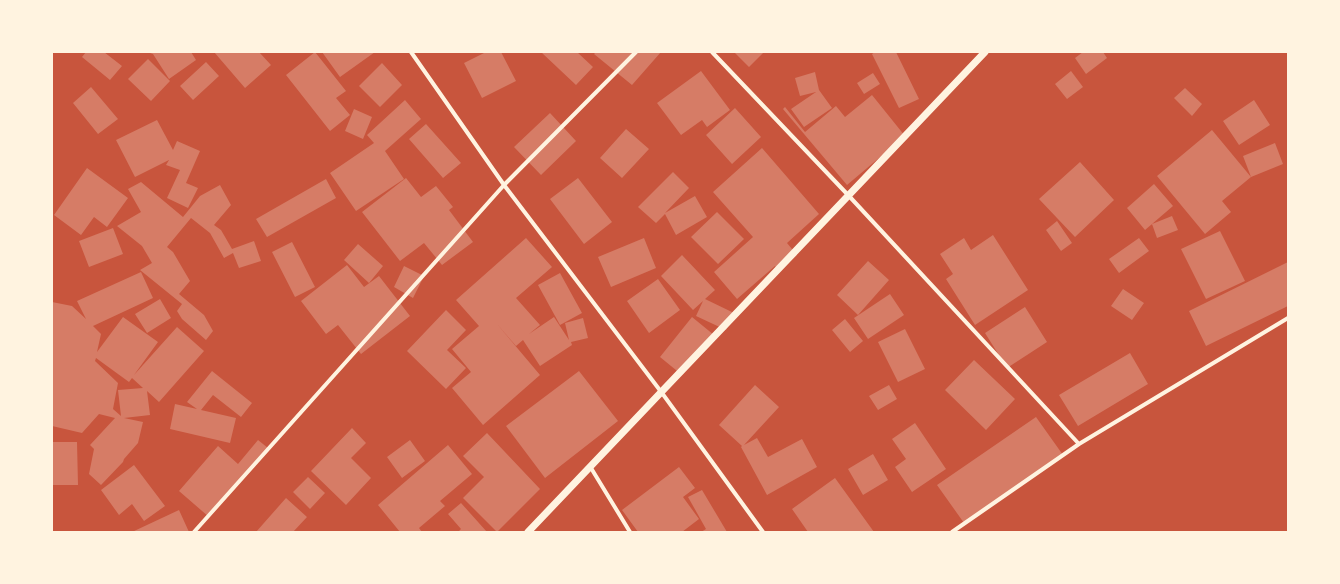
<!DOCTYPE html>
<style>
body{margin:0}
#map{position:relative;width:1340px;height:584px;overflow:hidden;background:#c8553d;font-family:"Exo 2",sans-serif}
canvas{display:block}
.frame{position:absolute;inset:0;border:53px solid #fff3e0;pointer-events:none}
</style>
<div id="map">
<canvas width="1340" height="584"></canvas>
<div class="frame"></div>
</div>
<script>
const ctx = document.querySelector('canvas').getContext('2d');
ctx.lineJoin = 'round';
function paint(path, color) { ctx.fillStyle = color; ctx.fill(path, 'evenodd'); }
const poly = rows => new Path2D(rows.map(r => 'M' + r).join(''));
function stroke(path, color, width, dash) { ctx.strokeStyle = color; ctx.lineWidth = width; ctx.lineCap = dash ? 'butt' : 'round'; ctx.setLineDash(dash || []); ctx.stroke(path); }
paint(poly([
 [86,52,104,52,122,66,110,80,82,57],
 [147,52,191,52,196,60,169,79,153,54],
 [214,52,259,52,271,65,245,88],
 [315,52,346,91,336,98,350,115,330,131,286,75],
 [322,52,375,52,340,77],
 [486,52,501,52,516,81,482,98,464,63],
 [541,52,577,52,593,67,576,85],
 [596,52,661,52,632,85,594,54],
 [734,52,764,52,749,67],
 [875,52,896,52,919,99,899,108,872,54],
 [1083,52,1103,52,1107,58,1086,74,1075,58],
 [148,59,170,81,151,101,128,79],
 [206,62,219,76,193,100,180,86],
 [382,63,402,85,380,107,359,86],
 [701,71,730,110,707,127,702,120,681,135,657,103],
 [1071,71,1083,87,1067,99,1055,84],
 [815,72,819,90,832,108,804,127,791,109,816,92,800,96,795,78],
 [873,73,880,84,864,94,857,83],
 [91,87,118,119,98,134,73,103],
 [1185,88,1202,104,1192,116,1174,98],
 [872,95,905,136,847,185,783,109,785,107,805,132,836,106,845,117],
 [405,100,421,119,385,151,404,179,356,211,330,173,374,143,367,135],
 [1254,100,1270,125,1239,145,1223,121],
 [735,108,761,137,732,164,706,135],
 [354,109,372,117,363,139,345,131],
 [550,113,576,141,541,175,514,147],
 [157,120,173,150,177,141,200,151,186,183,198,188,188,208,167,198,180,170,166,165,169,160,135,177,116,140],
 [426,124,461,163,443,178,409,139],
 [626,129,649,149,622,178,600,158],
 [1212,130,1251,177,1222,201,1231,212,1205,234,1157,176],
 [1275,143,1283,164,1251,177,1243,156],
 [762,148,819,214,787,243,797,255,779,271,775,266,737,299,714,272,753,237,713,192],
 [1080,162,1114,200,1075,237,1039,199],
 [87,168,128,198,107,227,94,217,81,235,54,215],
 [673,172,689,188,665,213,695,196,707,217,676,235,665,214,656,223,638,207],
 [406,178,421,197,436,186,453,207,449,210,473,242,442,265,424,243,400,261,362,212],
 [578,178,612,222,584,244,550,199],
 [326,179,336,198,267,237,256,219],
 [141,182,183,217,200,196,220,185,231,205,214,225,221,230,232,249,254,241,261,261,239,268,233,253,224,258,210,233,191,218,167,247,173,252,190,281,179,294,204,315,213,331,206,340,182,319,177,311,182,304,140,270,152,263,142,246,117,226,141,212,128,189],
 [1154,184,1173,206,1145,230,1127,208],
 [717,212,744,239,718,264,691,237],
 [1172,216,1178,230,1157,238,1152,224],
 [1057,221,1072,243,1061,251,1046,230],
 [113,228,123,254,89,267,79,241],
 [1220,231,1245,281,1206,299,1181,249],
 [993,235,1028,290,975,325,946,279,953,274,940,254,964,238,971,250],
 [526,238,552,267,516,298,540,325,529,334,554,317,569,340,565,323,583,318,588,338,571,342,572,345,540,366,523,340,516,346,497,324,540,375,483,425,452,388,471,372,452,349,479,326,456,300],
 [644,238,656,268,611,287,598,257],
 [1139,238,1149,251,1119,273,1109,259],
 [292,242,315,287,295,297,272,252],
 [358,244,383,266,369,283,344,260],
 [682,255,715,290,705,299,734,313,726,330,696,316,703,301,693,310,661,276],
 [868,261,889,280,858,315,837,295],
 [1288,262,1288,306,1206,346,1189,311],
 [347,265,364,287,379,276,410,316,361,354,338,325,326,334,301,301],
 [404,266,424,276,413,298,394,287],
 [141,272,153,298,93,326,101,334,97,352,123,317,158,342,134,375,177,327,204,351,159,402,147,391,150,415,124,418,143,422,138,443,124,459,123,462,101,485,89,474,94,449,90,445,115,418,99,414,82,433,52,426,52,302,72,306,86,319,77,301],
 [96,358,129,382,132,378,143,388,118,390,121,416,113,409,118,383,95,361],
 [560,273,582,313,560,325,538,285],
 [658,279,680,310,649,333,627,301],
 [1123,289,1144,303,1132,320,1111,306],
 [890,294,904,315,868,339,854,318],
 [160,299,171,318,147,333,135,314],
 [1025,307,1047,342,1007,368,985,333],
 [446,310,466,330,447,350,466,368,446,389,407,351],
 [692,317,714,335,682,375,660,357],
 [845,319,863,341,850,352,832,330],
 [905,329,925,369,898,382,878,342],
 [1130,353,1148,384,1078,426,1059,395],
 [974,360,1015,399,986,430,945,390],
 [212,371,252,403,241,417,213,395,201,410,236,418,230,443,170,429,175,404,197,409,187,402],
 [579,371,618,421,545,478,506,426],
 [755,385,779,407,744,445,757,438,768,457,802,439,817,467,767,495,741,447,742,446,719,425],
 [889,385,897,399,878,410,869,396],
 [1036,417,1063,455,964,523,937,485],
 [915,423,946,469,912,492,895,467,906,459,892,439],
 [352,428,366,443,351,458,371,478,346,505,311,471],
 [487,433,540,489,497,532,463,498,484,477,463,456],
 [258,440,268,448,209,517,179,491,218,446,238,464],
 [410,440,425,461,402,478,387,457],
 [52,442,77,442,78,485,52,485],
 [448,445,472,474,440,501,445,506,419,528,422,532,400,532,378,505],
 [873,454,888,480,863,495,848,469],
 [134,465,165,506,144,521,132,504,119,515,101,490],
 [679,467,695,488,683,497,699,519,682,532,638,532,622,510],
 [308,477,325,493,310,509,293,492],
 [835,478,874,532,808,532,792,509],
 [702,490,727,532,701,532,706,529,688,497],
 [286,498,307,517,293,532,256,532],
 [461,503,487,532,458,532,461,529,448,514],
 [179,510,189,532,132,532]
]), '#d67c66');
stroke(poly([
 [411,52,504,185,662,393,763,532],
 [712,52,849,196,1079,444],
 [591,468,630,532],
 [194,532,504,185,636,52],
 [952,532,1079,444,1288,318]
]), '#fff3e0', 4);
stroke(poly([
 [528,532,985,52]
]), '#fff3e0', 7);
</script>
